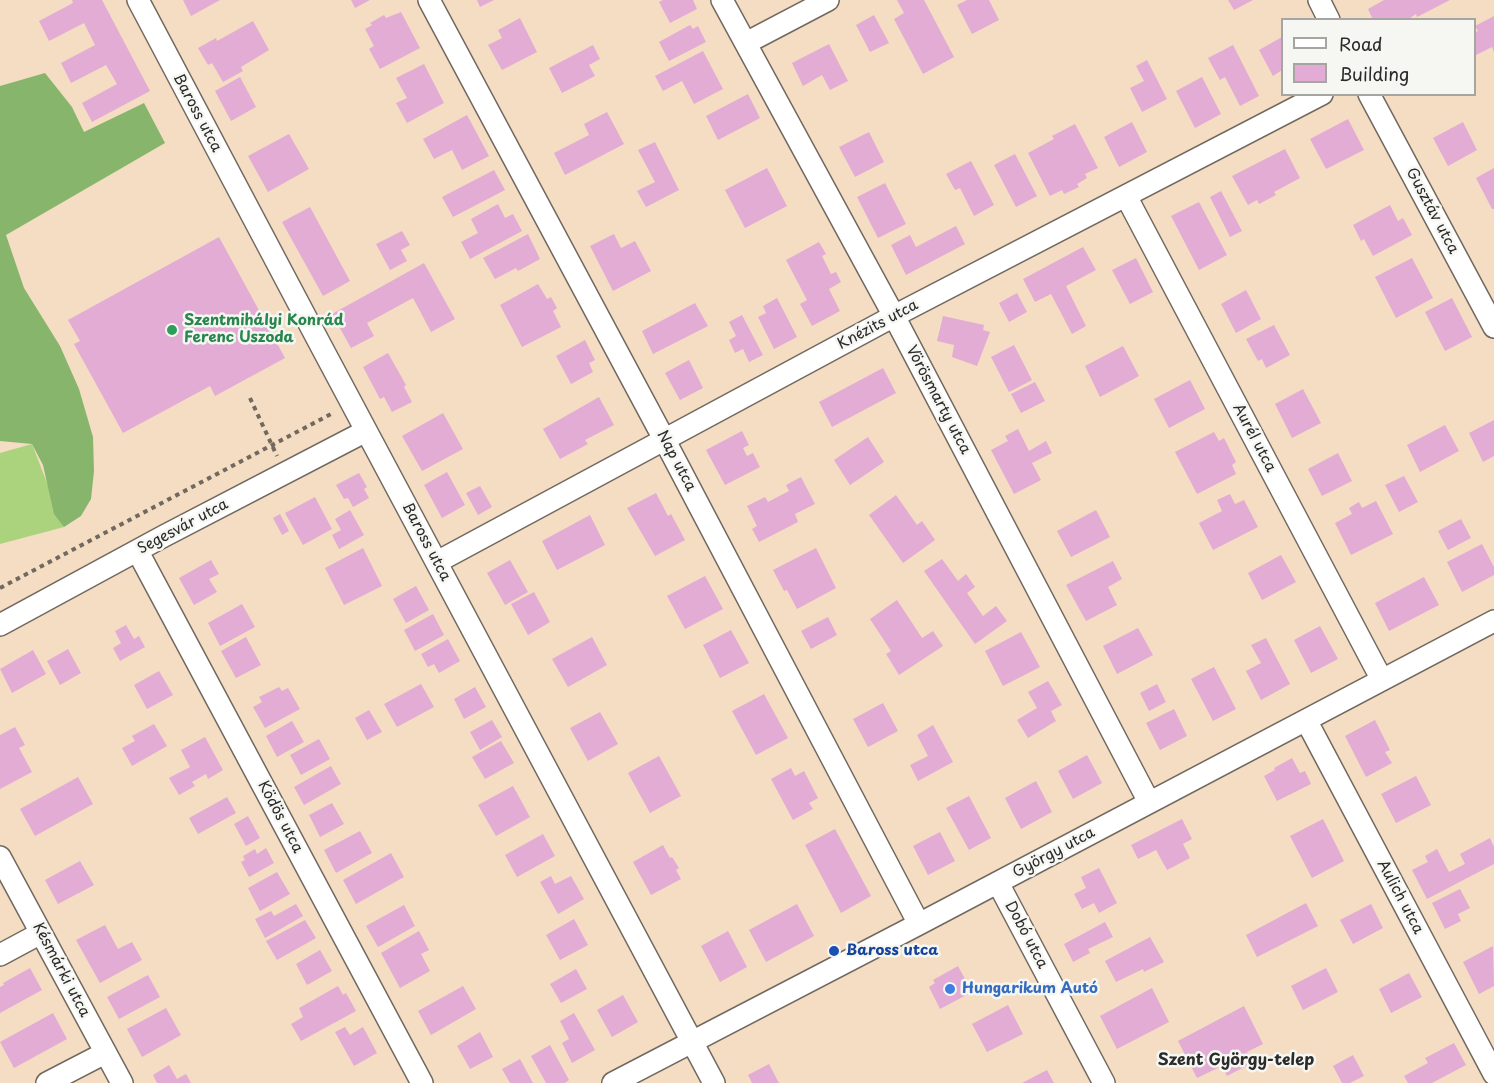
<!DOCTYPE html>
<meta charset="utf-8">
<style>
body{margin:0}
#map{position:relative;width:1494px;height:1083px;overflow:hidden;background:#f4ddc2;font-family:"Playpen Sans",sans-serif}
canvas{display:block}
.legend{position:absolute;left:1281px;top:18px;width:195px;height:78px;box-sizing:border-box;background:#f6f6f2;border:2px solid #a5a5a2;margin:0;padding:8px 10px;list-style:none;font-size:18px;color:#2b2b2b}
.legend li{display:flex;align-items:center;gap:12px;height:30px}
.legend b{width:30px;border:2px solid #a5a5a2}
</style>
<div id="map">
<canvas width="1494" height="1083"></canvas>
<ul class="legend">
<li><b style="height:8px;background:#fff"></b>Road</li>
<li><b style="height:16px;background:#e2acd5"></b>Building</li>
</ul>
</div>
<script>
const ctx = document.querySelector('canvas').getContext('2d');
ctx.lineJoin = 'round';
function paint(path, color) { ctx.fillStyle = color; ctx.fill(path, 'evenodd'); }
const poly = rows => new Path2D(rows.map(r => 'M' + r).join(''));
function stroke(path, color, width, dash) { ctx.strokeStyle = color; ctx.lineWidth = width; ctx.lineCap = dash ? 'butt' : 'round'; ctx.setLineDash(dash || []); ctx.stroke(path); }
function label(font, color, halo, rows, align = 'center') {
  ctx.font = font + ' "Playpen Sans",sans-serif'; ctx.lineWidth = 5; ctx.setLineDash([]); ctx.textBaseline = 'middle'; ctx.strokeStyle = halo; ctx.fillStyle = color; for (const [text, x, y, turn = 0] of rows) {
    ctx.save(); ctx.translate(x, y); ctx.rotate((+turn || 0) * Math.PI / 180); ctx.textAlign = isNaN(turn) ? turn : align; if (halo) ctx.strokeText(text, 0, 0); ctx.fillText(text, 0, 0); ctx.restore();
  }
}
paint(poly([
 [32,444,64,527,0,544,0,453]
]), '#abd37d');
paint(poly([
 [45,73,72,107,84,132,144,103,165,143,6,235,24,288,60,346,79,389,93,437,94,471,91,499,81,516,64,527,54,514,43,465,32,444,0,441,0,86]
]), '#88b56c');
paint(poly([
 [72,0,102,0,150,91,92,122,82,103,117,84,106,65,71,83,61,63,95,45,84,23,49,41,39,21,73,3],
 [183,0,220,0,191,16],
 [351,0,370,0,355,8],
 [477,0,494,0,480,7],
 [663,0,693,0,697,9,670,23,659,2],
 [897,0,924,0,954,57,923,74,894,19,904,13],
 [967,0,989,0,999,20,972,34,957,5],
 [1228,0,1253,0,1234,10],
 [1384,0,1450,0,1417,17,1416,14,1407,20,1373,20,1368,9],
 [401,12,420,48,380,69,369,49,374,46,365,29,372,25,370,23,384,15,386,18],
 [874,15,889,43,870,52,856,25],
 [1494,16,1494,52,1492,47,1474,56,1474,33,1478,31,1475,26],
 [520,18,537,52,502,70,488,45,502,38,498,30],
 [253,21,269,50,241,67,243,71,223,82,212,63,208,65,198,48,216,38,217,41],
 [690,25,693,29,698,26,706,42,669,61,659,42],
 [1282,37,1282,70,1273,76,1259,50],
 [829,44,848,81,830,90,822,75,803,86,792,63],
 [593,45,600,59,589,65,595,76,562,93,549,68],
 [1233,45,1259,96,1240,106,1225,77,1220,80,1208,58],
 [703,51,723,89,694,104,682,81,663,91,655,76],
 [1147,60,1167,99,1142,112,1130,88,1144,81,1136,66],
 [424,64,444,103,407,123,396,103,407,98,396,78],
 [240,77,256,107,231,121,215,91],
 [1202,77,1221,114,1195,128,1176,91],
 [748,94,760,118,718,140,706,116],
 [607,112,624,144,565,175,554,153,589,135,584,124],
 [467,115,489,156,462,170,452,150,434,159,423,139],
 [1348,119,1364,150,1326,169,1310,139],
 [1132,122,1147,152,1119,167,1104,137],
 [1463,122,1477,150,1448,166,1433,138],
 [1075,124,1098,168,1085,174,1087,178,1077,184,1079,187,1064,194,1062,190,1050,196,1028,153,1054,139,1052,136],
 [869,132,884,162,855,177,839,147],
 [289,134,309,169,268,192,248,156],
 [655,142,679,190,646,207,637,191,655,182,638,150],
 [1285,149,1300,178,1274,192,1276,195,1259,204,1257,200,1248,205,1232,176],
 [1015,154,1037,196,1016,207,994,165],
 [971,161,994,205,974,216,960,188,955,190,946,174],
 [767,168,787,206,745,228,725,190],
 [1494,168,1494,209,1492,209,1476,178],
 [494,170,505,190,453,217,442,197],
 [885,183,906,224,878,238,857,197],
 [1221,191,1242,231,1230,237,1210,197],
 [1199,202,1227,255,1199,270,1171,216],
 [498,204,505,218,513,214,522,231,470,259,461,242,478,233,471,219],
 [1390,205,1398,221,1403,218,1412,235,1373,256,1364,239,1361,241,1353,225],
 [310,207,350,281,323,296,282,222],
 [956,226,965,244,906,275,891,245,910,235,916,247],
 [402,231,410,245,401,250,407,261,390,270,376,244],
 [528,234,540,259,518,271,516,268,495,279,483,258],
 [614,234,621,248,635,241,651,271,613,291,590,246],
 [219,237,285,358,215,396,210,386,123,433,74,344,80,341,68,320],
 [819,242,826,254,822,256,831,274,836,272,841,282,829,289,840,311,812,326,800,304,807,300,786,260],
 [1083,247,1096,270,1066,286,1086,326,1072,334,1051,294,1035,302,1023,279],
 [1136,258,1153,292,1130,304,1112,270],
 [1412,258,1433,298,1396,318,1375,277],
 [424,263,455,319,431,332,413,298,367,323,374,336,351,348,332,314],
 [538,284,547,299,551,297,557,308,553,311,561,327,522,347,500,305],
 [1246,290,1261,319,1236,333,1221,304],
 [1017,293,1027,312,1009,322,999,303],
 [777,298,797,337,774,349,758,317,766,313,763,306],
 [1452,298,1472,337,1445,351,1425,312],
 [695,303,708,326,653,354,642,331],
 [742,315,763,355,749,362,743,349,735,353,729,340,736,336,729,322],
 [943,316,984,325,983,330,990,332,977,366,952,357,954,345,937,341],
 [1274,325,1290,355,1266,368,1262,359,1258,361,1246,339],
 [585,340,595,360,589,363,593,372,571,384,556,356],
 [1014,345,1032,380,1009,392,991,357],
 [1123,346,1139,376,1100,397,1085,366],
 [388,353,406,385,404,387,412,402,392,412,384,397,380,399,363,367],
 [689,360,703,388,680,400,665,373],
 [883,368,896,393,832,427,819,402],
 [1190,380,1205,409,1169,428,1154,399],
 [1035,382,1045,401,1021,413,1011,394],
 [1303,389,1321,423,1292,438,1275,404],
 [599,397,614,425,585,440,588,444,560,459,543,429],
 [443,413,463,449,422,471,402,436],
 [1494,420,1494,456,1483,462,1469,433],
 [1445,425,1459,451,1420,472,1407,445],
 [1018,429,1029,451,1046,441,1052,453,1032,463,1041,480,1014,494,991,450,1008,441,1005,436],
 [742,431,749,445,743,448,747,456,753,453,760,467,725,485,706,450],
 [1214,432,1219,441,1224,438,1236,462,1232,465,1236,474,1197,494,1175,452],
 [868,437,884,462,850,485,834,460],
 [1338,453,1352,481,1322,496,1308,469],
 [447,472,465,505,442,518,424,485],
 [359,473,367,487,364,489,369,498,353,507,348,498,344,499,336,485],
 [1404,476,1418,502,1399,512,1385,485],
 [801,477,815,504,795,514,798,522,759,542,752,529,757,526,747,506,765,497,768,502,789,491,786,485],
 [480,486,492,507,478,515,466,493],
 [656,493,668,516,671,514,685,540,655,556,627,508],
 [1230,494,1235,504,1244,500,1258,527,1213,550,1199,523,1222,511,1217,500],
 [896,495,917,525,922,521,935,540,903,563,869,515],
 [315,497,332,529,303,545,285,513],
 [1376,501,1393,534,1351,555,1335,523,1352,514,1349,508,1359,502,1362,508],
 [350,510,364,535,339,549,332,535,341,530,335,519],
 [1096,510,1110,537,1071,557,1057,531],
 [280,514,289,531,282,535,273,518],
 [590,515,605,545,557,570,542,541],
 [1461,519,1471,538,1448,550,1438,531],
 [1482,544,1494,567,1494,575,1462,592,1447,562],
 [363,548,382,586,344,605,325,568],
 [816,548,836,588,797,609,787,590,784,591,773,570],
 [1281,555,1296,582,1262,600,1248,573],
 [942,559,958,581,966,574,975,587,967,593,983,616,996,606,1007,621,975,644,924,571],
 [211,560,219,574,209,579,217,592,194,605,179,578],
 [510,560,528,592,505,605,487,573],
 [1113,561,1122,579,1108,587,1117,605,1086,621,1066,585],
 [705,576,723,609,685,629,667,596],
 [1424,577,1439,605,1389,631,1375,603],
 [416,586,429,610,406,623,393,599],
 [534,592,550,622,528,635,511,604],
 [897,600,922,638,933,631,943,646,899,675,886,654,891,651,870,619],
 [242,604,255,627,220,646,208,623],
 [433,614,444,635,415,651,404,630],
 [828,617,837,635,811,649,801,631],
 [126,625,134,639,139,636,145,647,120,661,113,648,121,643,115,631],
 [1320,626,1338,659,1311,673,1294,640],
 [1138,628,1153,655,1117,674,1103,646],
 [731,630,749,663,720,678,703,645],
 [1021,632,1040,667,1003,686,985,651],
 [246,637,261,665,236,678,221,651],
 [592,637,607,665,568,687,552,659],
 [1266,638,1290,684,1261,700,1246,671,1261,663,1251,645],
 [448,639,460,661,439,673,434,664,428,667,421,654],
 [68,649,81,673,60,685,47,661],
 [33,650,46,674,12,693,0,669],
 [1214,667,1236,709,1213,721,1191,679],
 [159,671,173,695,147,709,134,685],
 [1048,681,1062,705,1051,711,1056,721,1028,738,1017,720,1037,708,1028,692],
 [421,684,434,707,397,727,384,704],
 [1157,684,1166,702,1149,711,1140,693],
 [279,687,282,691,288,688,300,709,265,728,253,707,262,702,259,697],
 [475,687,486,707,464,719,454,699],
 [764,694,788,738,756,755,732,711],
 [883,703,898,731,868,747,853,719],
 [1174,709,1187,736,1160,750,1146,723],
 [369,710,382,732,367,740,355,718],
 [600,712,618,744,588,761,570,728],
 [492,720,502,737,480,750,470,732],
 [1375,720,1390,750,1385,752,1392,763,1366,777,1345,736],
 [292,721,304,742,277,757,266,736],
 [154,724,167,746,132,766,122,748,135,741,132,736],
 [933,725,953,762,918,781,910,765,928,756,917,735],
 [15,727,25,745,19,748,32,772,0,789,0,735],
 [205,737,223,770,208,779,206,774,192,782,195,786,179,795,169,778,190,767,181,750],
 [319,739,330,759,301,775,290,755],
 [501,741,514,763,485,779,472,757],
 [1087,755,1102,783,1073,799,1058,771],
 [659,756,681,796,650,813,628,773],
 [1292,758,1300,773,1305,771,1311,784,1277,801,1264,776,1275,770,1274,768],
 [331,766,341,784,304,805,294,787],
 [791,768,795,776,804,771,818,798,809,803,813,809,793,820,771,779],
 [1416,776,1431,805,1396,823,1381,794],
 [78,777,93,804,35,836,20,809],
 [1036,781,1052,812,1021,829,1005,798],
 [513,786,530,817,496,836,478,805],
 [969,796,991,838,969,850,946,808],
 [227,797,236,813,198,834,189,818],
 [332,803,344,824,320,837,309,815],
 [248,816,260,838,246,846,234,824],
 [1182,819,1192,839,1183,844,1190,858,1167,870,1156,850,1138,859,1131,845],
 [1323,819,1344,861,1312,878,1290,836],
 [835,829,871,896,841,913,805,845],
 [360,831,372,853,336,873,324,850],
 [940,832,955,861,928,875,913,846],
 [543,834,555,856,517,877,505,855],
 [1490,838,1494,847,1494,864,1427,899,1412,870,1428,862,1425,856,1437,849,1449,872,1465,864,1460,854],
 [663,845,670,858,672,857,679,868,676,870,681,879,651,895,633,862],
 [266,848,274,863,249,877,241,862,245,860,243,856,255,849,257,854],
 [391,853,404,877,356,904,343,880],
 [80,861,94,885,58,904,45,880],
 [1099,868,1117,903,1099,913,1094,903,1082,909,1074,894,1086,888,1081,877],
 [277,872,290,894,260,911,248,888],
 [551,876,555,884,571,876,584,899,558,914,540,882],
 [1460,889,1470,908,1458,914,1461,921,1445,929,1432,903],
 [1306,903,1318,926,1257,957,1246,935],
 [296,904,303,916,265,938,255,919,271,911,274,916],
 [797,904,814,936,766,962,749,930],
 [1371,904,1383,928,1353,944,1340,920],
 [404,905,415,926,378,947,366,926],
 [574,919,588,945,560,960,546,935],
 [305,920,316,938,277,960,266,941],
 [1105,922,1113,937,1088,949,1090,953,1073,962,1064,944],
 [105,925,118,949,132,942,142,960,100,983,76,940],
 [419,931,429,950,421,954,430,971,400,988,381,953],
 [728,931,747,967,720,982,701,946],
 [1150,937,1164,962,1144,972,1143,969,1116,982,1105,961],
 [1493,946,1494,986,1479,994,1463,962],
 [320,950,332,971,307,985,296,964],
 [958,966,972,992,940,1009,929,987,935,983,933,980],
 [30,968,42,990,0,1013,0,987,4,985,3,983],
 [1326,968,1338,992,1303,1010,1291,986],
 [576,969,587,989,561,1003,550,984],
 [1409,973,1422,997,1391,1013,1379,989],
 [148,975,160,997,119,1019,107,997],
 [338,986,343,995,346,993,356,1011,301,1041,291,1024,303,1017,299,1008],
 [463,986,476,1009,431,1035,418,1011],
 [1152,988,1169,1022,1117,1049,1100,1016],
 [623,995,638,1022,612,1037,597,1010],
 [1008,1005,1023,1034,987,1052,972,1024],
 [1244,1006,1263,1044,1247,1052,1252,1063,1227,1076,1222,1066,1197,1078,1178,1041],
 [166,1008,181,1035,142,1057,127,1029],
 [53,1013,67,1039,14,1068,0,1042],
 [574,1013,595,1050,572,1063,562,1043,569,1039,560,1021],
 [345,1027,350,1035,363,1027,377,1053,354,1066,335,1032],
 [480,1032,493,1057,470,1069,457,1046],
 [1454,1043,1466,1065,1432,1083,1408,1083,1404,1076,1428,1063,1425,1058],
 [550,1045,569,1080,565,1083,546,1083,531,1056],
 [1353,1055,1364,1076,1350,1083,1342,1083,1333,1066],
 [520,1059,533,1083,510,1083,502,1069],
 [769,1064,779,1083,752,1083,748,1075],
 [169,1065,177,1079,186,1074,191,1083,157,1083,153,1075],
 [1047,1070,1054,1083,1022,1083]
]), '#e2acd5');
const minor = poly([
 [138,0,320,344,714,1083],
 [429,0,664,439,919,924],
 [722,0,894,316,1149,802],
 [1319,0,1329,20],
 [746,43,828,0],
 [1369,94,1494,327],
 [1126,196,1382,680],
 [138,552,422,1083],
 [437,562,894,316,1322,94],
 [0,625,164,536,366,431],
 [1306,720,1494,1074],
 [0,857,122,1083],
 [998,883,1104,1083],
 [0,955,41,933],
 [47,1083,105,1053],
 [613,1083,919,924,1494,621]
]);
stroke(minor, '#716960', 24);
stroke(poly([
 [250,398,277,456],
 [0,588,333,413,332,412]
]), '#716960', 4, [4.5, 4.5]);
stroke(minor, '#fff', 21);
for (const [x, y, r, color] of [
 [172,330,6,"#2e9e5b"],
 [834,951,6,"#1a4fb4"],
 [950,989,6,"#3f7fe0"]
]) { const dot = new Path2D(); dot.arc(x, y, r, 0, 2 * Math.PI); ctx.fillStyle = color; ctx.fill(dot); stroke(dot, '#f6f6f2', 2); }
label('15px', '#2b2b2b', '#f6f6f2', [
 ["Baross utca",197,113,62],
 ["Gusztáv utca",1432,211,62],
 ["Knézits utca",878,325,-28],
 ["Vörösmarty utca",938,400,62],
 ["Aurél utca",1254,438,62],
 ["Nap utca",676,461,62],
 ["Segesvár utca",183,527,-28],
 ["Baross utca",426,542,62],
 ["Ködös utca",280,817,62],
 ["György utca",1054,853,-28],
 ["Aulich utca",1400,897,62],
 ["Dobó utca",1026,935,62],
 ["Késmárki utca",61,970,62]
]);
label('bold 15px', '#27864d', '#f6f6f2', [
 ["Szentmihályi Konrád",184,321],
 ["Ferenc Uszoda",184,338]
], 'left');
label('bold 15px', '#164399', '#f6f6f2', [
 ["Baross utca",846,951]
], 'left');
label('bold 15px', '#366cbe', '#f6f6f2', [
 ["Hungarikum Autó",962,989]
], 'left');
label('bold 16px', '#2b2b2b', '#f6f6f2', [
 ["Szent György-telep",1236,1061]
]);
</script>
